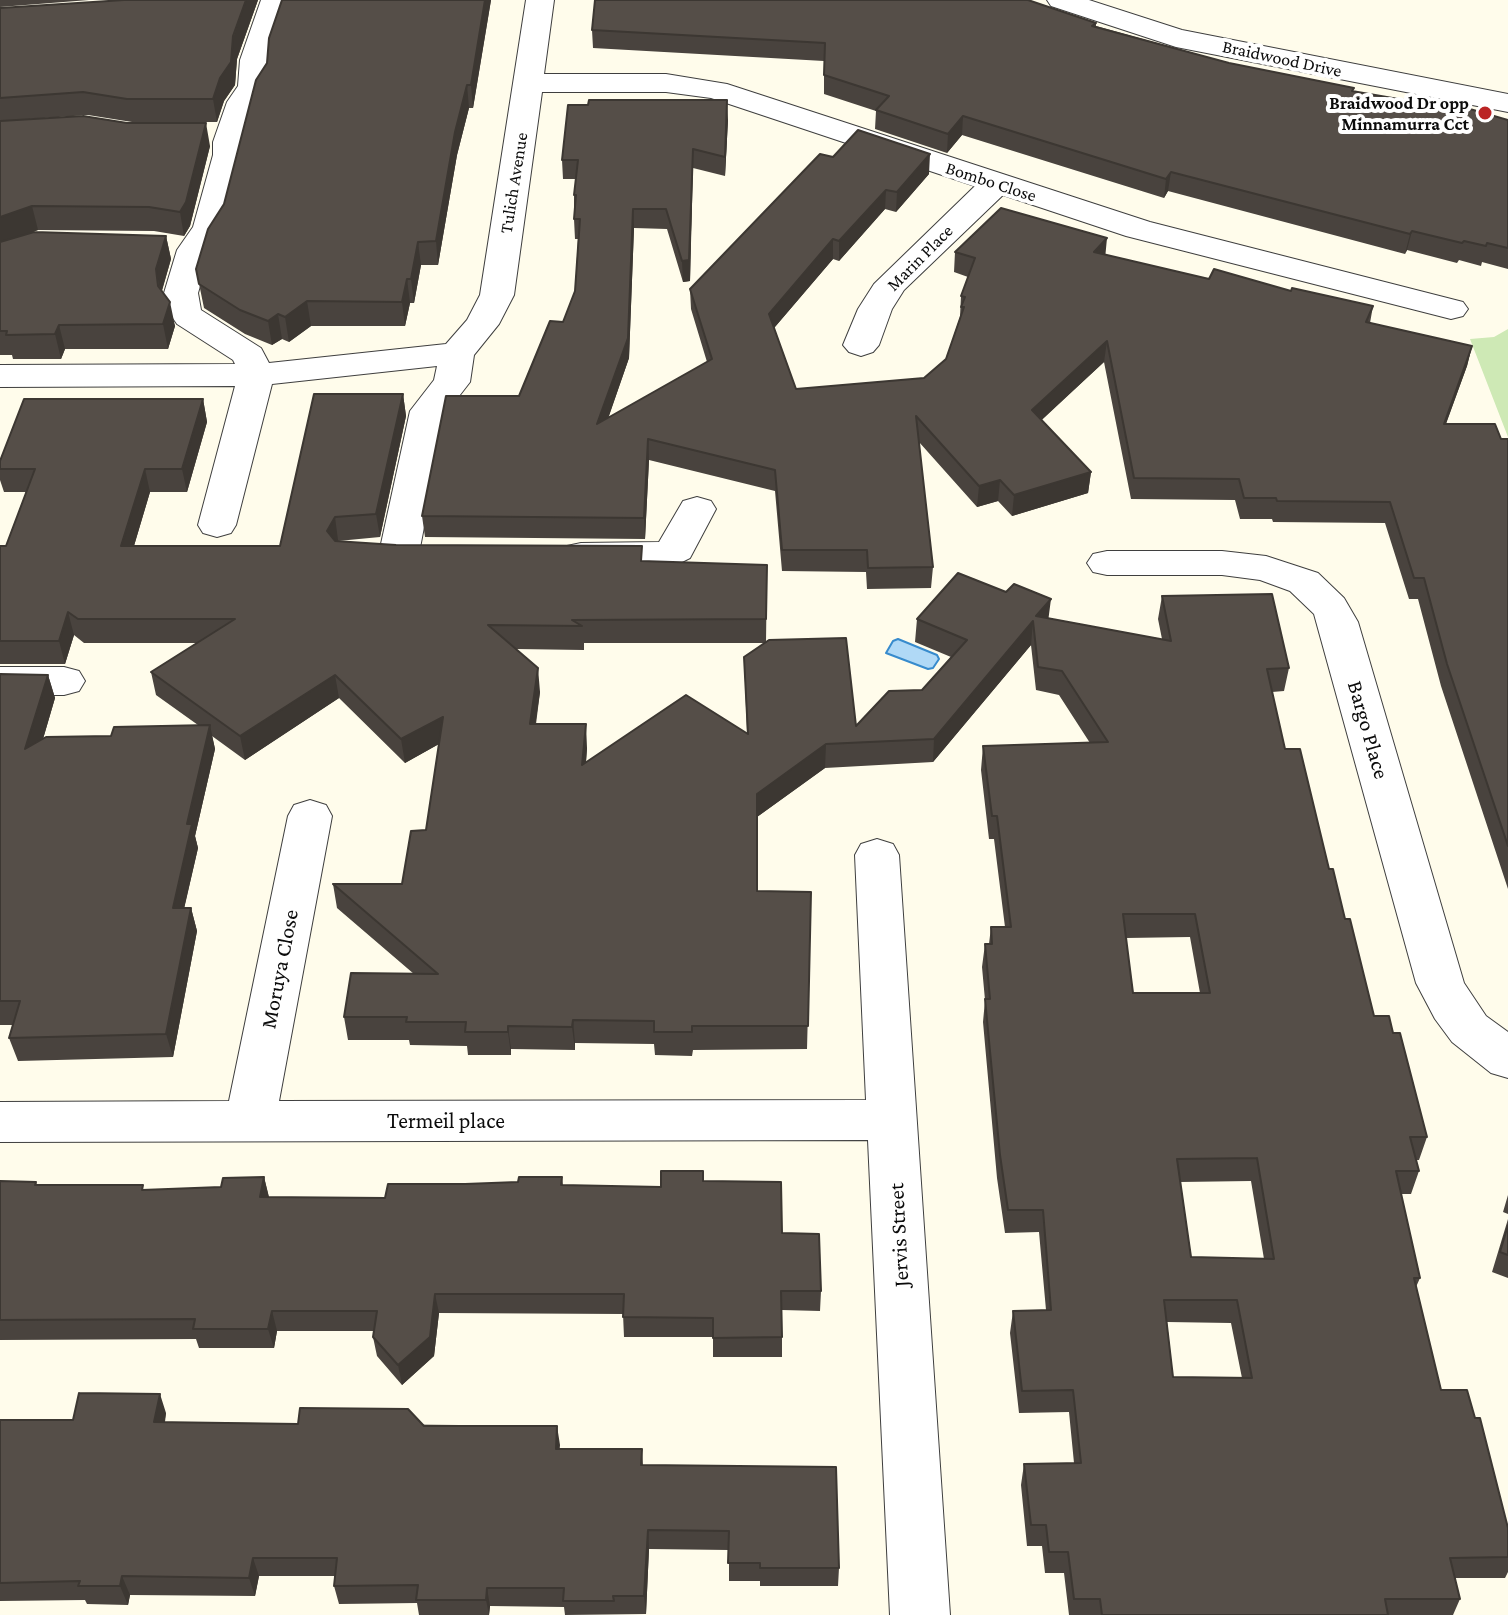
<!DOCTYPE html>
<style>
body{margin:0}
canvas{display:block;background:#fffceb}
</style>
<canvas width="1508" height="1615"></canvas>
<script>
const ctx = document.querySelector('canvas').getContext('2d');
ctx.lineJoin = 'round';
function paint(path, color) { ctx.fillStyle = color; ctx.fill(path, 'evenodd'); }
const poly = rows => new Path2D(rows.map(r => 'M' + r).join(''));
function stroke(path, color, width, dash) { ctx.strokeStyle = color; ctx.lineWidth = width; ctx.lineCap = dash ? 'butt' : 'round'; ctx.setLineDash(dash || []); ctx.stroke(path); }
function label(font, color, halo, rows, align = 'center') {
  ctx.font = font + ' "Crimson Pro",serif'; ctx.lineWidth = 8; ctx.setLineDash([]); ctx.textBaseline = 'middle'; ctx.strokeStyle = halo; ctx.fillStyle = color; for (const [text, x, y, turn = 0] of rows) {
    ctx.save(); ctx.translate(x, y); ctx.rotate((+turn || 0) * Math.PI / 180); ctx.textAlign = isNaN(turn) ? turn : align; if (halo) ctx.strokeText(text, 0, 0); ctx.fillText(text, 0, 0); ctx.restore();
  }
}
paint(poly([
 [1508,329,1508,437,1470,339,1494,337]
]), '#cee9b5');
const water = poly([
 [898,639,937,655,939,659,933,668,928,669,886,653,893,641,898,639]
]);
paint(water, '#b0d9f6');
stroke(water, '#378bcd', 2);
const minor = poly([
 [261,0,289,0,270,60,268,86,257,102,245,142,245,155,225,227,210,252,198,293,201,310,261,348,269,363,446,344,467,320,480,295,526,0,554,0,544,74,666,74,727,84,1150,222,1463,302,1468,309,1463,316,1451,319,1126,236,1003,195,904,290,892,309,879,345,873,352,861,356,849,352,843,345,858,309,874,284,975,186,711,98,666,92,542,92,514,295,499,324,474,355,470,382,446,413,419,553,413,562,399,565,385,562,379,553,410,411,434,380,437,366,272,384,236,525,231,533,217,537,203,533,198,525,235,386,0,387,0,365,235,364,233,360,177,324,166,308,164,293,177,250,193,227,213,155,213,142,227,102,238,86,240,60,261,0],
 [1047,0,1089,0,1182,30,1508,94,1508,112,1176,47,1051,6,1047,0],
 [697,497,711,501,716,509,690,558,680,563,666,566,581,567,567,564,561,555,567,546,581,543,659,542,683,501,697,497],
 [1107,551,1222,551,1266,556,1318,573,1344,598,1358,622,1464,983,1486,1016,1508,1032,1508,1078,1491,1073,1452,1042,1435,1019,1416,983,1314,614,1290,591,1260,580,1222,575,1107,575,1093,572,1087,563,1093,554,1107,551],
 [0,667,64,667,79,671,85,681,79,691,64,695,0,695,0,667],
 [310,800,326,805,332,816,279,1101,866,1100,855,855,861,844,877,839,893,844,899,855,950,1615,890,1615,868,1140,0,1142,0,1102,229,1101,288,816,294,805,310,800]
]);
stroke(minor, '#3f3f3f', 2);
paint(minor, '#fff');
paint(poly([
 [0,0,89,0,0,7],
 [124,0,258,0,237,59,235,85,224,101,217,122,132,122,88,115,0,121,0,8],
 [282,0,491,0,473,108,469,108,457,155,438,265,421,265,414,303,410,303,405,326,311,326,289,342,282,339,272,345,245,334,204,308,196,269,224,204,267,63],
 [1096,23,1096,26,1229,63,1353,91,1508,120,1508,269,1482,262,1481,266,1459,260,1457,263,1407,250,1405,254,1168,191,1164,198,962,135,947,153,875,129,876,111,824,94,824,61,593,48,592,30],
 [728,120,725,176,693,168,690,281,683,282,667,229,634,228,629,358,608,418,707,362,691,309,690,289,833,157,929,174,896,212,885,209,839,261,833,259,774,328,796,389,924,378,946,359,960,317,961,296,968,277,954,272,955,252,1105,255,1209,279,1291,291,1373,306,1370,323,1472,346,1467,366,1446,424,1501,439,1508,439,1508,889,1441,686,1418,599,1409,599,1385,523,1273,522,1272,519,1240,519,1235,500,1131,499,1104,362,1041,420,1091,472,1088,493,1012,516,998,501,977,507,919,442,933,567,931,588,867,589,866,572,782,571,775,491,649,460,645,539,425,537,422,516,519,396,563,322,575,291,578,239,575,239,574,219,574,195,576,179,563,179,562,160],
 [0,121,210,146,190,226,184,236,154,231,38,230,15,238,166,236,171,259,162,291,175,326,168,349,65,349,61,359,13,359,12,355,0,355],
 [403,394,406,416,380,537,338,541,643,561,767,565,766,642,856,726,922,690,951,657,915,642,917,619,1049,619,1162,639,1158,619,1162,596,1289,668,1284,691,1272,692,1285,749,1329,869,1374,1016,1393,1033,1427,1137,1419,1160,1416,1160,1419,1171,1411,1194,1401,1194,1420,1278,1416,1287,1441,1390,1508,1528,1508,1572,1505,1578,1455,1578,1460,1599,1453,1615,1069,1615,1064,1573,1045,1573,1042,1546,1027,1546,1021,1485,1024,1464,1074,1463,1069,1412,1019,1413,1010,1333,1013,1311,1046,1310,1039,1232,1005,1233,997,1178,983,1022,985,1000,982,967,985,944,989,944,991,927,1005,927,994,839,989,839,981,770,983,746,1090,743,1059,695,1036,690,1031,645,933,762,825,768,757,817,757,891,811,892,807,1049,693,1050,692,1056,655,1055,654,1044,575,1043,575,1050,511,1049,511,1055,468,1055,467,1046,410,1045,409,1040,348,1040,344,1017,414,974,337,908,333,884,402,884,426,830,439,744,405,763,339,698,245,760,212,736,215,749,195,836,198,848,184,908,191,908,197,931,173,1057,18,1061,9,1038,13,1025,0,1025,0,674,48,675,55,698,43,739,111,736,198,725,156,695,151,672,198,643,84,643,74,635,65,664,0,664,0,546,6,546,26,492,4,492,0,480,0,461,203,399,207,422,187,492,150,492,134,546,280,546],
 [584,643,766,643,744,657,747,733,586,762,587,748,536,724,540,692,516,649,584,650],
 [1190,937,1200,993,1133,993,1126,938],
 [1251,1181,1264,1259,1191,1257,1180,1182],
 [1167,1322,1231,1323,1242,1378,1173,1377],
 [264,1177,269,1197,385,1198,465,1184,518,1182,562,1177,563,1185,661,1187,703,1181,782,1233,821,1291,820,1311,782,1310,782,1357,713,1357,713,1337,624,1337,623,1314,439,1313,434,1356,402,1385,377,1356,373,1337,374,1331,277,1331,274,1348,199,1348,196,1339,0,1340,0,1181,36,1182,37,1185,144,1190,221,1187],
 [1508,1195,1508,1214,1503,1212],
 [1508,1219,1508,1278,1492,1272],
 [166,1413,165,1422,557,1426,559,1449,642,1449,643,1465,839,1568,838,1586,760,1586,760,1581,729,1581,729,1550,649,1549,646,1614,565,1615,564,1607,490,1606,489,1615,419,1615,417,1603,339,1604,334,1586,335,1576,259,1576,255,1596,130,1595,128,1605,87,1604,85,1600,0,1601,0,1420,73,1420]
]), '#49433e');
paint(poly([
 [246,0,258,0,237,59,235,85,224,101,217,122,213,99],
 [485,0,491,0,473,108,471,85],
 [467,85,469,108,457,155,438,265,436,241,455,132],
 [727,100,728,120,725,176,725,157],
 [963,116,962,135,947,153,948,134],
 [206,123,210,146,190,226,184,236,180,212],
 [693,149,690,281,683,282,682,261],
 [930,154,929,174,896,212,897,192],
 [1171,172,1168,191,1164,198,1166,179],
 [886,190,885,209,839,261,839,241],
 [32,206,38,230,0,243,0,217],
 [633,209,634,228,629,358,599,445,597,424],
 [1412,231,1407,250,1405,254,1410,234],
 [166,236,171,259,161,293,164,310,156,269],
 [1107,238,1105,259,1094,252],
 [833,239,833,259,769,334,769,314],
 [418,242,421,265,414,303,411,279],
 [407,279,410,303,405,326,402,302],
 [307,301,311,326,289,342,285,317],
 [170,302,175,326,168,349,163,324],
 [278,314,282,339,272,345,268,321],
 [59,325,65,349,61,359,55,334],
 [1107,341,1104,362,1030,431,1032,410],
 [1472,346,1467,366,1438,445,1444,424],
 [403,394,406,416,380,537,376,514],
 [203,399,207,422,187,492,182,469],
 [648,439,649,460,645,539,644,518],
 [145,469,150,492,127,569,121,546],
 [1091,472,1088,493,1012,516,1014,495],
 [1000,480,998,501,977,507,979,486],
 [335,517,338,540,330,554,327,531],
 [1051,599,1048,622,1036,616],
 [68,612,74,635,65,664,59,641],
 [1033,621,1031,645,933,762,934,739],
 [538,668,540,692,532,747,530,724],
 [48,675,55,698,33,773,25,749],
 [335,675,339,698,245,760,240,736],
 [443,717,446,740,405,763,401,739],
 [586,724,587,748,584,788,582,765],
 [210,725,215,749,195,836,198,848,179,931,173,908,187,824],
 [826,744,825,768,757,817,757,794],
 [191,908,197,931,173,1057,166,1034],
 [573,1020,575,1043,575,1050,572,1027],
 [508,1026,511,1049,511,1055,508,1032],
 [264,1177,269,1198,260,1197],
 [435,1294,439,1313,434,1356,402,1385,398,1365],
 [272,1311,277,1331,274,1348,268,1329],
 [160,1394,166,1413,161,1441,154,1422],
 [557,1426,560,1445,558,1468,556,1449],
 [648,1530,649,1549,646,1614,644,1596],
 [253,1558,259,1576,255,1596,249,1578],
 [122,1576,130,1595,128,1605,120,1586],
 [487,1588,490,1606,489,1615,486,1600]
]), '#3c3732');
const building = poly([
 [124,0,246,0,233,36,231,62,220,78,213,99,127,99,83,92,0,98,0,8,124,0],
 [282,0,485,0,471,85,467,85,455,132,436,241,418,242,411,279,407,279,402,302,307,301,285,317,278,314,268,321,240,310,199,284,196,269,208,229,224,204,256,80,267,63,269,38,282,0],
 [595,0,1028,0,1096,23,1092,26,1229,63,1354,88,1352,91,1462,110,1463,107,1508,120,1508,248,1487,243,1486,246,1464,241,1462,243,1412,231,1410,234,1171,172,1166,179,963,116,948,134,876,110,889,96,824,75,825,43,592,30,595,0],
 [589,100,727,100,725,157,693,149,689,260,682,261,666,209,633,209,628,338,597,424,712,359,690,289,820,154,833,157,858,130,930,154,897,192,886,190,839,241,833,239,769,314,796,389,924,378,946,359,964,307,961,307,965,297,961,296,975,258,955,252,1001,208,1107,238,1094,252,1209,279,1214,269,1291,291,1292,288,1373,306,1366,322,1472,346,1444,424,1495,424,1501,439,1508,439,1508,846,1447,664,1424,578,1414,578,1390,502,1277,501,1276,498,1244,498,1239,479,1134,478,1107,341,1032,410,1091,472,1014,495,1000,480,979,486,916,416,933,567,868,568,867,550,782,550,775,470,648,439,644,518,422,516,446,396,519,396,550,321,563,322,575,291,580,219,574,219,576,195,574,195,578,160,562,160,568,105,588,105,589,100],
 [83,116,127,123,206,123,186,202,180,212,149,207,32,206,0,217,0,121,83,116],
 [34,232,166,236,156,269,158,286,170,302,163,324,59,325,55,334,6,335,7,331,0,331,0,242,34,232],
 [314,394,403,394,376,514,335,517,327,531,335,541,396,545,642,546,641,561,767,565,766,619,572,620,582,626,488,625,538,668,530,724,586,724,582,765,686,695,748,734,744,657,769,640,846,638,856,726,889,691,922,690,967,640,917,619,958,573,1006,592,1014,584,1051,599,1036,616,1171,641,1162,596,1272,594,1289,668,1267,669,1285,749,1300,749,1329,869,1333,869,1345,919,1350,919,1374,1016,1389,1016,1393,1033,1400,1033,1427,1137,1410,1137,1419,1171,1396,1171,1420,1278,1414,1278,1441,1390,1467,1390,1475,1418,1480,1418,1508,1528,1508,1557,1450,1558,1460,1599,1385,1599,1388,1615,1102,1615,1100,1599,1074,1599,1068,1552,1049,1552,1046,1525,1031,1525,1024,1464,1081,1463,1073,1390,1022,1391,1013,1311,1051,1310,1043,1210,1008,1210,1000,1155,985,999,990,999,985,944,992,944,991,927,1011,927,997,816,992,816,983,746,1108,742,1062,671,1038,667,1033,621,934,739,826,744,757,794,757,891,811,892,808,1026,692,1026,692,1032,654,1032,654,1021,573,1020,572,1027,508,1026,508,1032,465,1032,466,1022,406,1022,407,1017,344,1017,351,973,438,974,333,884,402,884,411,831,426,830,443,717,401,739,335,675,240,736,151,672,235,619,78,619,68,612,59,641,0,641,0,546,6,546,35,469,0,469,0,461,24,399,203,399,182,469,145,469,121,546,280,546,314,394],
 [1123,914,1195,914,1210,993,1133,993,1123,914],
 [1257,1158,1274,1259,1191,1257,1177,1159,1257,1158],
 [1164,1300,1237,1300,1252,1378,1173,1377,1164,1300],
 [0,674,48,675,25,749,46,737,111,736,114,727,210,725,187,824,192,824,173,908,191,908,166,1034,9,1038,20,1001,0,1001,0,674],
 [661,1171,703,1171,703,1181,781,1182,782,1233,819,1234,821,1291,781,1291,782,1337,713,1338,713,1318,623,1317,624,1294,435,1294,430,1337,398,1365,373,1337,377,1311,272,1311,268,1329,193,1329,195,1319,0,1320,0,1181,36,1182,35,1185,143,1185,142,1190,221,1187,223,1178,264,1177,260,1197,385,1198,388,1184,465,1184,518,1182,519,1177,562,1177,561,1185,661,1187,661,1171],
 [1508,1225,1508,1255,1500,1252,1508,1225],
 [79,1393,160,1394,154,1422,298,1424,300,1408,408,1409,424,1426,557,1426,556,1449,642,1449,641,1465,836,1467,839,1568,760,1568,760,1563,728,1563,729,1531,648,1530,644,1596,613,1596,614,1601,563,1601,564,1588,487,1588,486,1600,416,1600,418,1585,334,1586,337,1558,253,1558,249,1578,122,1576,120,1586,78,1586,80,1581,0,1583,0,1420,73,1420,79,1393]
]);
paint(building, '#554e48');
stroke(building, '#3c3732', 2);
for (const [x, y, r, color] of [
 [1485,113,8,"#bb2525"]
]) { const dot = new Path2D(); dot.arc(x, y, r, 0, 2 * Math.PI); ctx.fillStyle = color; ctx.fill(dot); stroke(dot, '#fff', 3); }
label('18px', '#0c0c0c', '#fff', [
 ["Braidwood Drive",1282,59,12],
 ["Bombo Close",991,182,18],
 ["Tulich Avenue",514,183,-81],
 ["Marin Place",920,258,-45]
]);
label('bold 18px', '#0c0c0c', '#fff', [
 ["Braidwood Dr opp",1469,103],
 ["Minnamurra Cct",1469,124]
], 'right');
label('22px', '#0c0c0c', '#fff', [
 ["Bargo Place",1368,730,74],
 ["Moruya Close",280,969,-79],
 ["Termeil place",446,1121],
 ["Jervis Street",899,1235,-93]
]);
</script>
